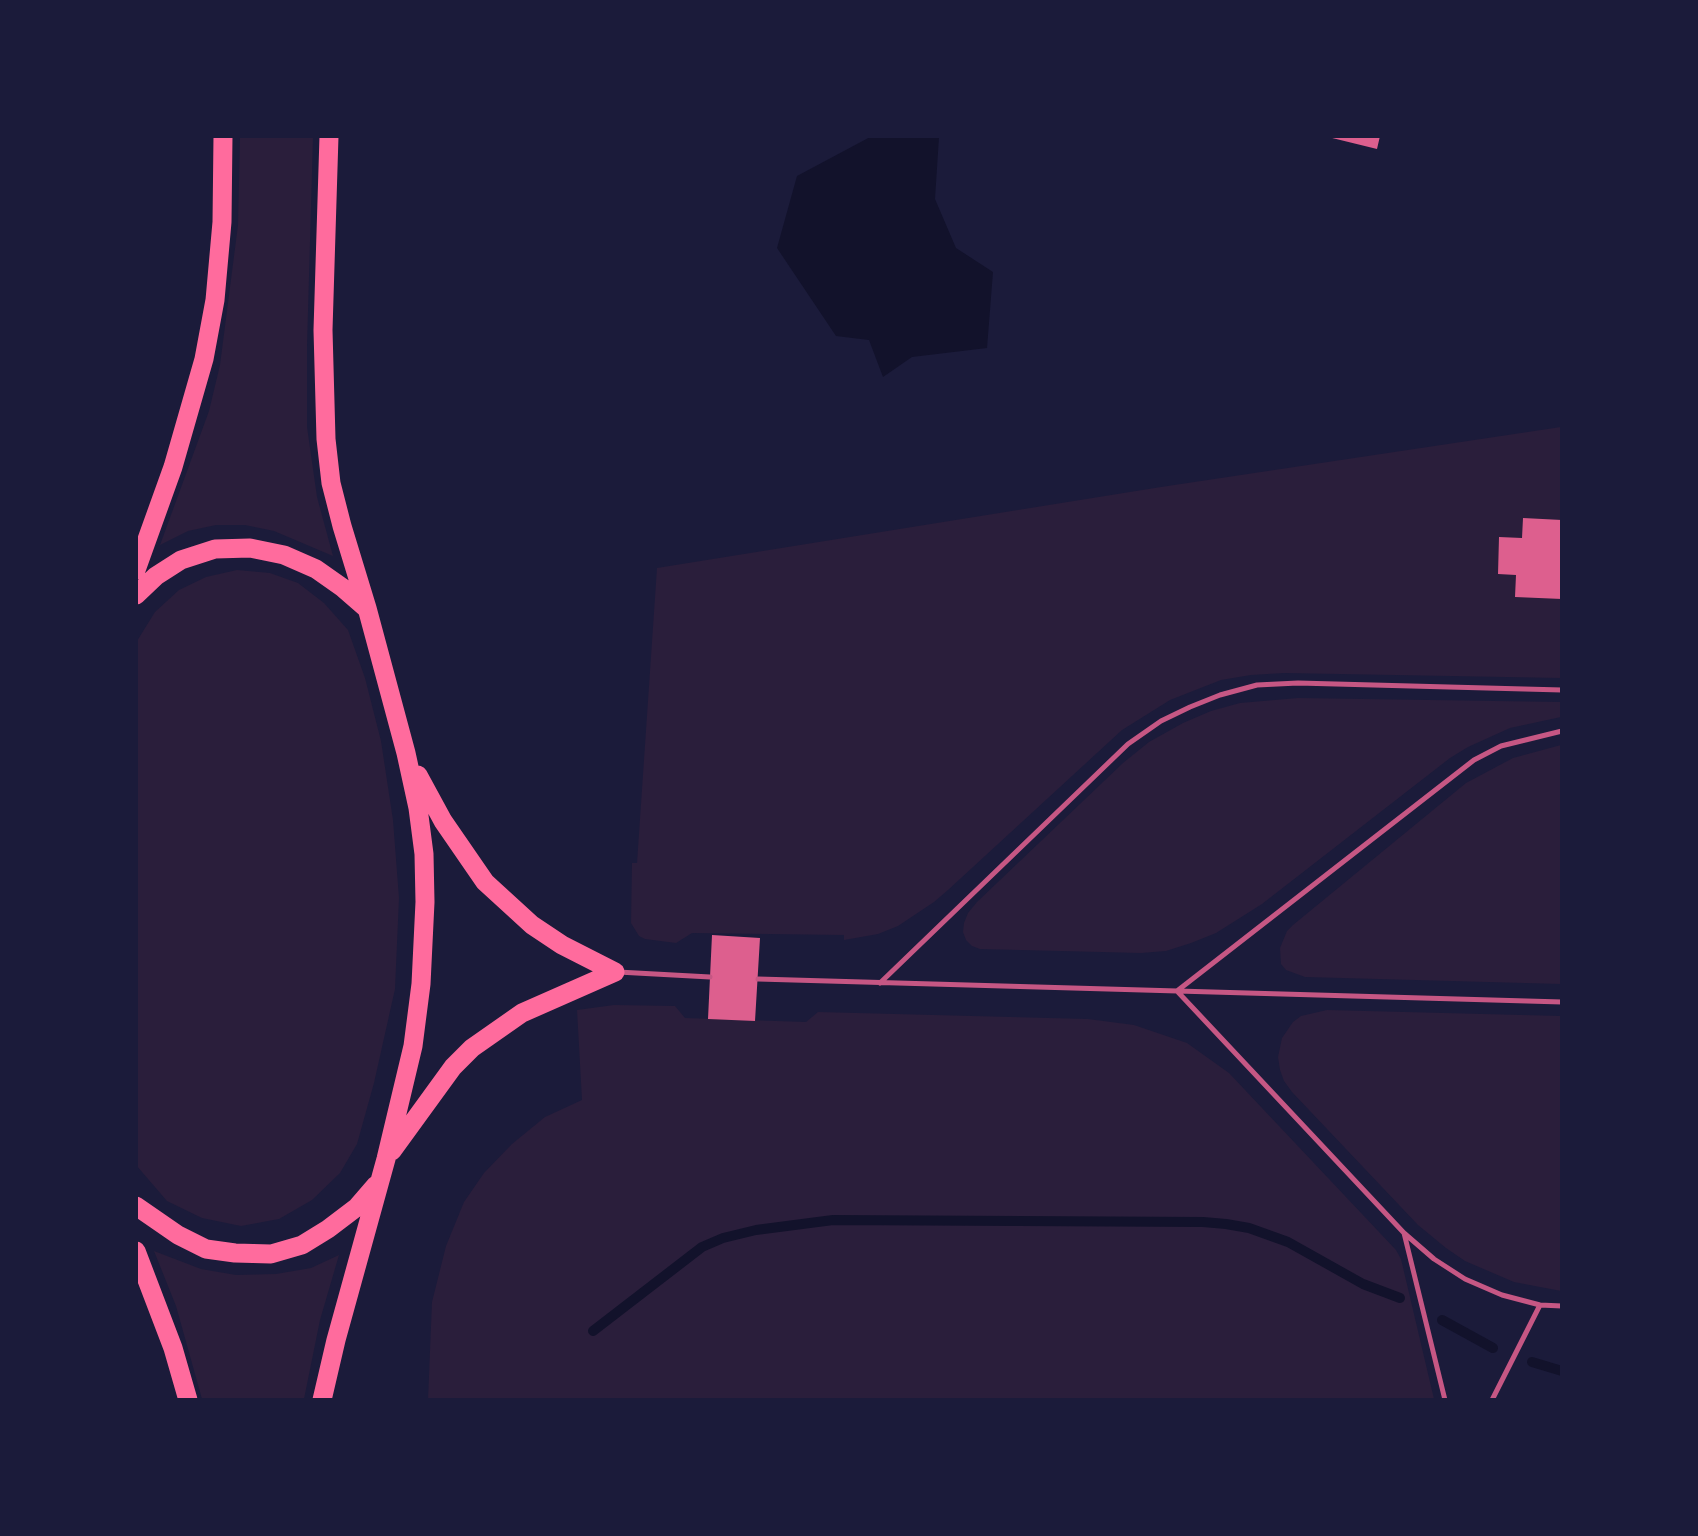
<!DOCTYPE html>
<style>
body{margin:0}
#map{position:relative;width:1698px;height:1536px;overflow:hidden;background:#1b1b3a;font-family:Overpass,sans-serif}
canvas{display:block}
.frame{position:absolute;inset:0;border:138px solid #1b1b3a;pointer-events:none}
</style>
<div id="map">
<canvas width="1698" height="1536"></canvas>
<div class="frame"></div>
</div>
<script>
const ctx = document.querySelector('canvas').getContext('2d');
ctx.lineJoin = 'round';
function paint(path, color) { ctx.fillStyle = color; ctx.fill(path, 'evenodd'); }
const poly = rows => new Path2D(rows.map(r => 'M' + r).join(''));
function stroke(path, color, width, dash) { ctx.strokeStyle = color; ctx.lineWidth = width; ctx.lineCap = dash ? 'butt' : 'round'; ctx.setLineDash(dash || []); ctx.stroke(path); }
paint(poly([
 [240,137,313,137,307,346,307,427,317,497,333,556,274,531,245,525,216,525,188,531,160,545,209,411,220,365,238,225],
 [1561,427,1561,678,1284,673,1251,675,1221,680,1170,700,1122,730,948,890,934,902,898,926,878,934,844,940,844,935,692,933,676,943,645,939,639,936,631,923,632,863,637,863,657,568,1161,487],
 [237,570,270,573,298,583,324,603,348,630,365,678,381,741,393,820,399,898,395,989,374,1083,357,1144,340,1173,312,1200,279,1219,241,1226,202,1218,167,1201,136,1165,137,641,155,612,179,590,206,577],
 [1298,698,1561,702,1561,717,1510,728,1468,747,1450,758,1262,904,1216,933,1191,943,1166,951,1141,953,980,949,972,946,966,940,963,932,964,923,968,913,977,902,1123,763,1149,742,1183,723,1211,711,1240,703],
 [1561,745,1561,984,1305,977,1286,970,1281,964,1280,948,1287,931,1293,925,1466,783,1513,758],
 [614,1005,675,1006,685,1018,806,1022,818,1012,1088,1019,1134,1025,1187,1043,1229,1073,1396,1250,1401,1259,1434,1399,428,1400,432,1302,446,1246,464,1202,484,1173,512,1144,545,1117,582,1100,577,1010],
 [1327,1010,1561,1016,1561,1291,1514,1282,1465,1261,1446,1248,1418,1225,1292,1092,1284,1081,1280,1070,1278,1057,1282,1038,1293,1022,1301,1016],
 [154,1251,201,1269,236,1275,276,1274,311,1268,339,1255,320,1320,304,1399,202,1399,176,1306]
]), '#2a1e3b');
paint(poly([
 [872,136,939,137,935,199,956,248,993,272,987,348,912,357,883,377,869,340,836,336,777,248,797,176]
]), '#12122b');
stroke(poly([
 [1442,1320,1493,1348],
 [593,1331,702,1247,723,1238,756,1230,833,1220,1203,1222,1226,1224,1249,1228,1288,1242,1363,1284,1400,1298],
 [1532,1362,1562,1371]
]), '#12122b', 10);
paint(poly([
 [1324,136,1380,136,1377,149],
 [1523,518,1562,520,1562,599,1515,597,1516,575,1498,574,1499,537,1522,538],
 [712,935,760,938,755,1021,708,1019]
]), '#dd5f8e');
stroke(poly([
 [1562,731,1501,746,1474,760,1177,991,1404,1233,1434,1259,1465,1279,1502,1295,1540,1305,1562,1306],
 [618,972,710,977],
 [758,979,1562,1002],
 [880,983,1128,744,1161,721,1190,707,1220,695,1257,685,1298,683,1562,690],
 [1404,1233,1445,1400],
 [1492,1400,1540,1305]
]), '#c65784', 5);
stroke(poly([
 [136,570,173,467,204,359,215,300,222,222,223,136],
 [136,595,156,576,181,560,215,549,250,548,284,555,316,569,343,588,366,608],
 [418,775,443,821,485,882,532,925,562,945,615,972],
 [392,1151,453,1067,472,1048,522,1013,615,972],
 [136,1206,178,1235,206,1249,235,1253,271,1254,302,1245,328,1229,357,1207,376,1185],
 [136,1251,173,1348,188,1400],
 [322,1400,336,1340,386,1159,413,1046,421,984,425,902,424,854,418,808,406,753,367,608,342,526,331,483,326,439,323,330,329,136]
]), '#ff6b9d', 19);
</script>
